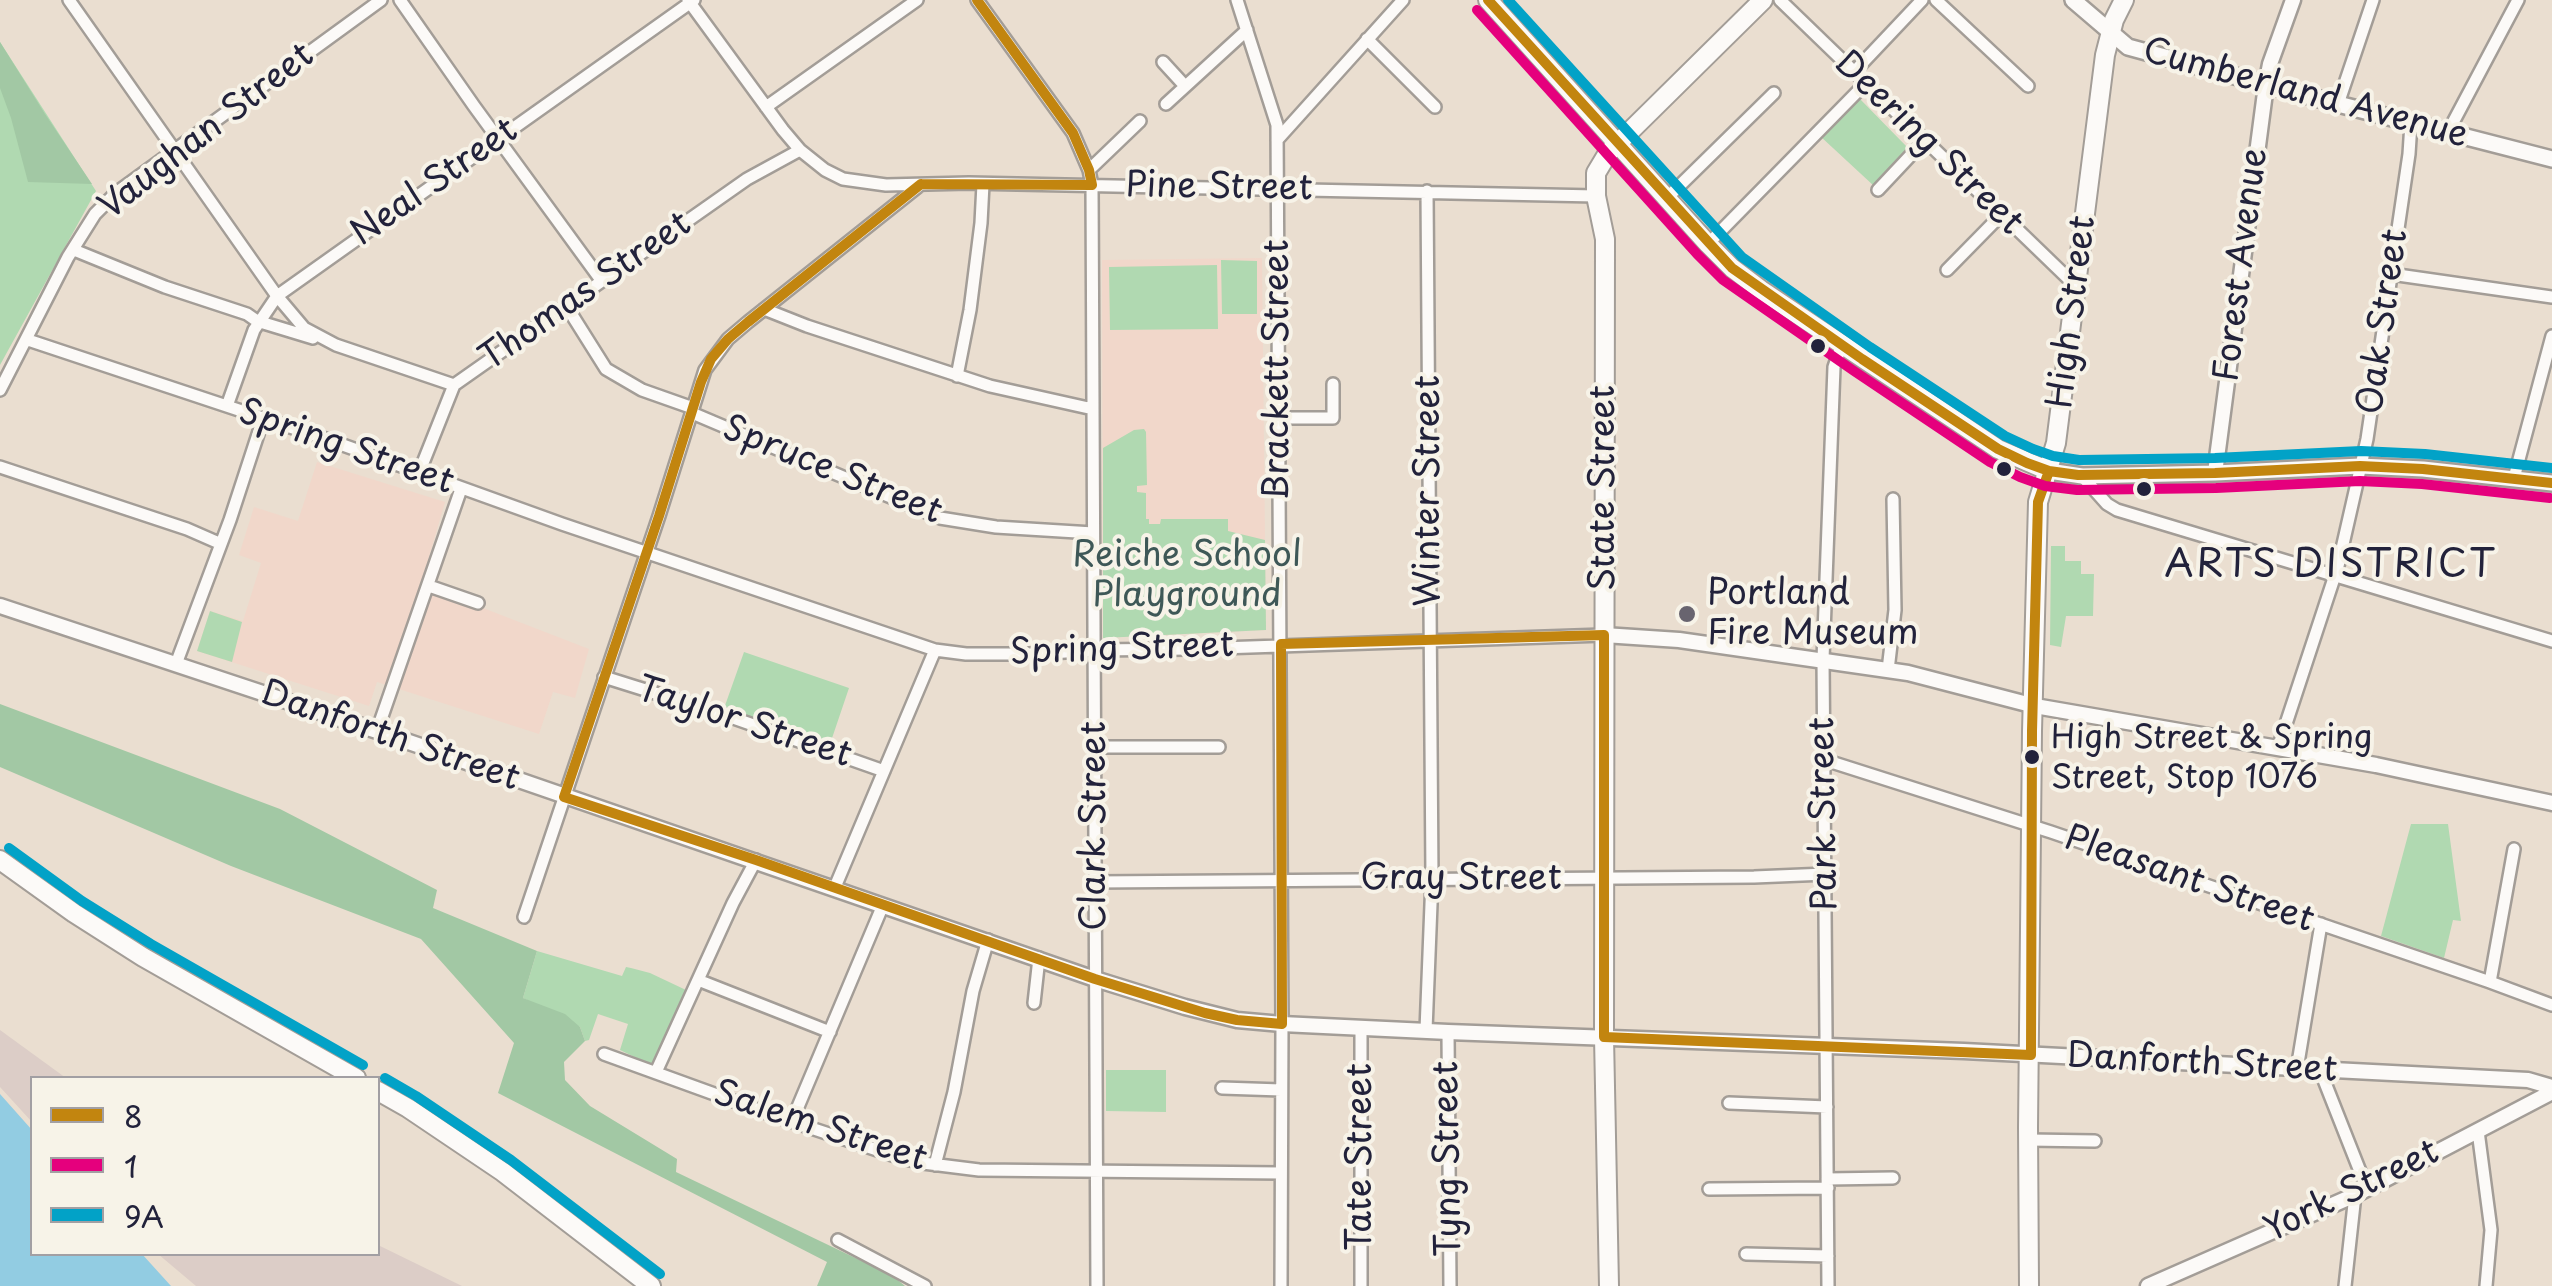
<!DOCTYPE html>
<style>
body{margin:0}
#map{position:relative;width:2552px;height:1286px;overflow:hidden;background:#eaded0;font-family:"Playpen Sans",sans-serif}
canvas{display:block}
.legend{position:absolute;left:30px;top:1076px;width:350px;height:180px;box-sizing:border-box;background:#f7f3e8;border:2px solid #a29fa3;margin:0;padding:12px 18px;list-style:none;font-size:30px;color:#22223b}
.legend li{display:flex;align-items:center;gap:20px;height:50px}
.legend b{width:50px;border:2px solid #a29fa3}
</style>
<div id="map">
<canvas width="2552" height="1286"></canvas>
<ul class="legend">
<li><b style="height:12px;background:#c2850f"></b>8</li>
<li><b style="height:12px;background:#e5007d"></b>1</li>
<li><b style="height:12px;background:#02a2c7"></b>9A</li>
</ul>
</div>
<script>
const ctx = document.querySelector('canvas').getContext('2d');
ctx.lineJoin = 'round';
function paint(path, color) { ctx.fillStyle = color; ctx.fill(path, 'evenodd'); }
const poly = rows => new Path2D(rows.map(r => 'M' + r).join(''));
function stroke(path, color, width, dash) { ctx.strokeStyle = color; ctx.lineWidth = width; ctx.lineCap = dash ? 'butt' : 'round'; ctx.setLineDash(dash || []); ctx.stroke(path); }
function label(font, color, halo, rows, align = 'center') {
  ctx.font = font + ' "Playpen Sans",sans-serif'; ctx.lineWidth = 8; ctx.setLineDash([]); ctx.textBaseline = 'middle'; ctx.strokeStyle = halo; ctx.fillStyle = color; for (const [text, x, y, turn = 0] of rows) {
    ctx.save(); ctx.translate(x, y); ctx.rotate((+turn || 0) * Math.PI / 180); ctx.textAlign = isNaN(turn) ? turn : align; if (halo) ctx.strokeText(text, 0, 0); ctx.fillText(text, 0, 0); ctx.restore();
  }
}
paint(poly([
 [1262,258,1266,630,1103,638,1102,260],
 [317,462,445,502,421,584,589,649,575,698,553,692,539,734,377,682,369,706,197,651,210,611,243,621,261,563,239,555,254,507,298,521]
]), '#f1d7ca');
paint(poly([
 [0,1030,66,1078,32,1078,32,1122,0,1087],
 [378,1245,462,1286,196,1286,158,1254,378,1254]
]), '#dccdc7');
paint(poly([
 [0,42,96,191,0,365],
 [1859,98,1908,148,1874,186,1820,136],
 [1221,260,1257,261,1257,314,1222,314],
 [1217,265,1218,329,1110,330,1109,267],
 [1144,429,1146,432,1147,485,1137,486,1137,492,1146,493,1146,519,1149,519,1149,524,1160,524,1161,519,1228,519,1228,531,1265,540,1266,630,1103,638,1103,448,1134,430],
 [2051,546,2065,546,2065,561,2081,561,2081,574,2094,574,2093,616,2066,616,2061,647,2050,645],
 [210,611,242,622,232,662,197,651],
 [744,652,849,688,828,750,722,714],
 [2411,824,2448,824,2461,921,2453,920,2444,958,2381,936],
 [537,951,622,976,626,967,631,968,650,973,686,990,653,1066,620,1050,628,1024,598,1014,589,1040,585,1041,580,1027,523,998],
 [1106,1070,1166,1070,1166,1112,1106,1111]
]), '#b0d9b1');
paint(poly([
 [0,42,45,114,92,184,28,182,11,118,0,88],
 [0,704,280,809,437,890,433,908,537,951,523,998,565,1014,580,1027,585,1041,564,1062,565,1080,590,1106,677,1159,676,1172,893,1276,905,1286,817,1286,827,1262,498,1093,514,1043,421,939,231,866,0,767]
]), '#a2c8a4');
paint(poly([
 [0,1094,32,1130,32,1254,142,1254,171,1286,0,1286]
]), '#92cce2');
const minor = poly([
 [69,0,277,296,304,328,336,345,454,385],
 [400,0,474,106,601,280],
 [688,0,783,130,800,150,825,170,843,179,886,185,969,183,1596,196],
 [977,0,1073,133,1089,170,1092,185,1097,1286],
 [1237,0,1277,125,1282,1024,1281,1286],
 [1780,0,2077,287],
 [1936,0,2028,86],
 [1367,39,1435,107],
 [1163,62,1185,86],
 [1853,73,1922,0],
 [1166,104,1247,30],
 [2338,104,2373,0],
 [766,107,917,0],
 [2448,132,2518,0],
 [1277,140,1403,0],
 [1089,170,1140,121],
 [1878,190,1925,140],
 [1667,198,1774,93],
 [1708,244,1865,84],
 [74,250,165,287,247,314,257,321,313,338],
 [1947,270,2001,215],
 [2391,274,2552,297],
 [567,307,606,369,642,390,693,408],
 [764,309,807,326,990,386,1093,409],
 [28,340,329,440,562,524,935,650,966,654,1037,654,1094,650,1191,649,1604,635],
 [957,376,970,310,981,223,983,184],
 [0,390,68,257,95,214,116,193,381,0],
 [227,406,254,330,277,296,694,0],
 [692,413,940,518,996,527,1093,533],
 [1278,418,1333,418,1333,384],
 [0,467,187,529,219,543],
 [419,473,454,385,747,179,800,150],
 [2082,476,2107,504,2117,510,2552,641],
 [2514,478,2552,336],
 [429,586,478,603],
 [176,664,230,520,263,419],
 [1888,670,1895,610,1893,499],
 [604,677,722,714,884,771],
 [377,731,461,489],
 [1094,747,1219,747],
 [2278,748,2338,566,2367,439,2409,154,2411,123],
 [1825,760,2051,832,2490,982,2552,1005],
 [1095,882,1754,877,1826,874],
 [835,887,935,650],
 [524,917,659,516,705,370,728,339,748,322,920,185],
 [698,980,830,1032],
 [2490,982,2514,849],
 [1034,1003,1039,958],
 [1361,1027,1361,1286],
 [1426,1030,1432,879,1427,191],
 [1448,1032,1450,1286],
 [604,1054,775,1116,901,1158,923,1163,979,1170,1281,1173],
 [2297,1069,2321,924],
 [2320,1070,2367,1189],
 [656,1072,733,903,756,860],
 [1222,1088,1281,1090],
 [1729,1103,1827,1107],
 [792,1121,883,905],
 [2478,1131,2491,1230,2486,1286],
 [2029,1140,2095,1141],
 [935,1165,954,1092,973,991,988,940],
 [1827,1179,1893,1178],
 [1709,1189,1828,1188],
 [838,1240,925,1286],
 [1746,1254,1828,1256],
 [1828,1286,1823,659,1834,367,1842,344],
 [2345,1286,2355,1195]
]);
const tertiary = poly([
 [2215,473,2266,85,2270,64,2293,0],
 [0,606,377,731,1095,979,1185,1007,1237,1020,1282,1024,1448,1032,1964,1051,2528,1080,2552,1087],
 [1604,635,1679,640,1908,673,2035,706,2376,765,2552,803],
 [2148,1286,2355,1195,2552,1092]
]);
const secondary = poly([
 [2073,0,2128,47,2338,104,2552,159],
 [2049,471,2082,476,2215,473,2360,466,2423,469,2552,483]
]);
const primary = poly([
 [1488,0,1708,244,1732,268,1761,290,1998,449,2049,471],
 [0,860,74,913,143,957,356,1078],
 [378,1091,408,1108,503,1172,651,1286],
 [1609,1286,1604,1037,1605,239,1596,196,1596,173,1608,153,1763,0],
 [2029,1286,2028,1127,2032,731,2038,502,2056,443,2105,55,2114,20,2124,0]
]);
stroke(minor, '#a39d97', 16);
stroke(tertiary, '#a39d97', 19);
stroke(secondary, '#a39d97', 20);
stroke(primary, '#a39d97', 22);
stroke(minor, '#fcfaf8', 11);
stroke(tertiary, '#fcfaf8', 14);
stroke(secondary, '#fcfaf8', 15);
stroke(primary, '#fcfaf8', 18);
stroke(poly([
 [977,0,1073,133,1089,170,1092,185],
 [1488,0,1732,268,1862,359,1998,449,2027,463,2049,471,2078,475,2215,473,2360,466,2423,469,2552,483],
 [921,184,1092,185],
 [1604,635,1604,1037],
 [1281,644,1282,1024],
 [1281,644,1604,635],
 [564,797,756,860,1095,979,1205,1013,1237,1020,1282,1024],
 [564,797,659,516,701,382,711,359,728,339,748,322,921,184],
 [1604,1037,2031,1055],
 [2031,1055,2032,731,2038,502,2049,471]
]), '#c2850f', 10);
stroke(poly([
 [1477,10,1697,254,1723,280,1854,371,1990,462,2020,477,2045,486,2077,490,2216,488,2360,481,2422,484,2550,498]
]), '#e5007d', 10);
stroke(poly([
 [1508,0,1742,257,1870,347,2005,436,2033,449,2053,456,2079,460,2215,458,2361,451,2425,454,2552,468],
 [9,848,82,901,151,944,363,1065],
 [385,1078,416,1096,511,1160,660,1274]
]), '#02a2c7', 10);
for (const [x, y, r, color] of [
 [1818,346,9,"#22223b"],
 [2004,469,9,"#22223b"],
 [2144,489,9,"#22223b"],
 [1687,614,10,"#68646f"],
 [2032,757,9,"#22223b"]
]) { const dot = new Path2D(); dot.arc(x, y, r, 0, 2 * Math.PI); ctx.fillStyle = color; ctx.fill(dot); stroke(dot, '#f7f3e8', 4); }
label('32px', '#22223b', '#f7f3e8', [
 ["High Street & Spring",2051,739],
 ["Street, Stop 1076",2051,779]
], 'left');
label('35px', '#22223b', '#f7f3e8', [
 ["Cumberland Avenue",2305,94,15],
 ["Vaughan Street",207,132,-38],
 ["Deering Street",1928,144,44],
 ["Neal Street",435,183,-35],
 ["Pine Street",1219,188,1],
 ["Forest Avenue",2242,265,-83],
 ["Thomas Street",586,292,-35],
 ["High Street",2073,312,-83],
 ["Oak Street",2384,322,-82],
 ["Brackett Street",1278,370,-90],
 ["Spring Street",346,448,19],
 ["Spruce Street",832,471,22],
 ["State Street",1604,488,-90],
 ["Winter Street",1429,491,-90],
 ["Spring Street",1122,650,-2],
 ["Taylor Street",744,723,18],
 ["Danforth Street",390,737,19],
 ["Park Street",1825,814,-91],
 ["Clark Street",1095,826,-90],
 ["Gray Street",1461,879],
 ["Pleasant Street",2189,880,19],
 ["Danforth Street",2202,1064,3],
 ["Salem Street",820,1127,18],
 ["Tate Street",1361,1157,-90],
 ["Tyng Street",1449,1159,-91],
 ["York Street",2352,1192,-26]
]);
label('35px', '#3e5857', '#f7f3e8', [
 ["Reiche School",1187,556],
 ["Playground",1187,596]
]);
label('35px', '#22223b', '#f7f3e8', [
 ["Portland",1707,594],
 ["Fire Museum",1707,634]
], 'left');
ctx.letterSpacing = '2.5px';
label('38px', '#22223b', '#f7f3e8', [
 ["ARTS DISTRICT",2331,567]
]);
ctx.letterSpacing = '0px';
</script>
